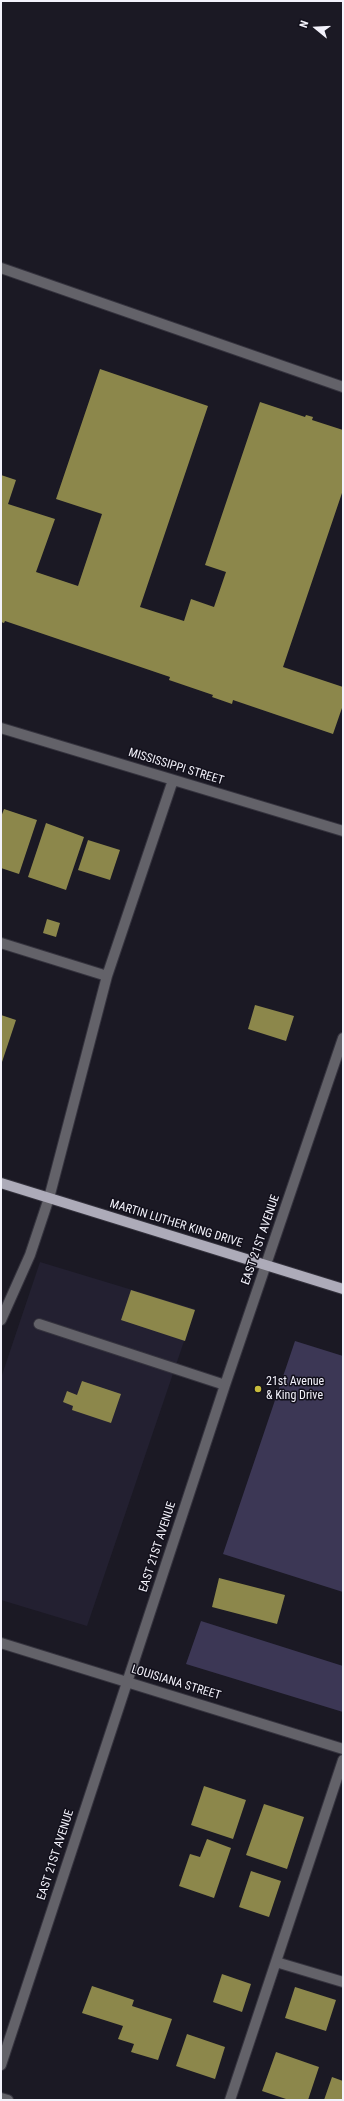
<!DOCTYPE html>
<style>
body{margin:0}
#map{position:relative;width:344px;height:2101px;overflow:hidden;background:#1b1924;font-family:"Roboto Condensed",sans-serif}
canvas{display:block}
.frame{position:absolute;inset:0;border:2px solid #f3f2fb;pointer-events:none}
.north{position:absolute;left:296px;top:8px;width:40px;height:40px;-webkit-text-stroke:3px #12101b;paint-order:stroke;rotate:288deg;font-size:11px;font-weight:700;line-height:16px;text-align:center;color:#f3f2fb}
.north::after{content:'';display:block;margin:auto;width:14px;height:18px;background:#f3f2fb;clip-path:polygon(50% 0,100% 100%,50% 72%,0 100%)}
</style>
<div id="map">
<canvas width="344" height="2101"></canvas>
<div class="frame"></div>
<div class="north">N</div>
</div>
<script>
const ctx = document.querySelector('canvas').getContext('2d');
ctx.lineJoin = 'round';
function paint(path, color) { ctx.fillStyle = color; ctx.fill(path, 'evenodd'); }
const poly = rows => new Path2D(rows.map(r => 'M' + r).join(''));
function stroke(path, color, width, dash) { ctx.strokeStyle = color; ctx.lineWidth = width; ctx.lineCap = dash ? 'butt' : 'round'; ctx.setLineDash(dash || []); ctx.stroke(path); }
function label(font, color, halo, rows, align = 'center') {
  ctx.font = font + ' "Roboto Condensed",sans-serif'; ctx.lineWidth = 3; ctx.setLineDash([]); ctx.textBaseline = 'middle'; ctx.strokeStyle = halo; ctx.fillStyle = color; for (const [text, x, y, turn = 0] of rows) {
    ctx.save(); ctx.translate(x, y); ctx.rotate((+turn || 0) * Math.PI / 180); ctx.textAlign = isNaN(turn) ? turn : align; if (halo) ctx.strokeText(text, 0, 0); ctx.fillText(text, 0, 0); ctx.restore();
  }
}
paint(poly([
 [40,1262,195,1309,87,1626,1,1600,1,1378]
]), '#232031');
paint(poly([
 [295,1341,343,1356,343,1592,223,1554],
 [201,1621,343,1666,343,1712,186,1664]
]), '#3c3755');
paint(poly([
 [100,369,208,406,140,607,184,621,191,599,214,607,226,572,205,565,260,402,305,417,306,415,313,417,312,420,343,430,343,490,283,667,343,687,343,705,333,734,233,700,232,704,212,697,213,695,169,680,170,677,5,621,4,623,1,622,1,475,16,480,8,504,55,519,36,572,78,586,102,514,56,499],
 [4,809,37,820,19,874,1,868,1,817],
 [46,823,84,837,66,890,28,877],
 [88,840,120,850,110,880,78,870],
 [47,919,60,923,56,937,43,933],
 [255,1005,294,1016,286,1041,248,1029],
 [1,1015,16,1020,1,1065],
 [131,1290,195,1310,185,1341,121,1320],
 [82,1381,121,1394,111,1423,72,1410,73,1406,63,1402,67,1391,77,1395],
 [219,1578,285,1595,277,1624,212,1607],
 [204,1786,246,1800,233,1839,191,1825],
 [264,1804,304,1817,287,1869,246,1855],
 [207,1839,231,1848,214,1898,179,1886,190,1854,200,1857],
 [251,1871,281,1881,269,1917,239,1907],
 [222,1974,251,1984,242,2012,213,2002],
 [92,1986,134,2000,132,2006,172,2019,158,2060,131,2052,134,2044,118,2039,123,2026,82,2013],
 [295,1987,336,2000,326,2031,285,2018],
 [187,2034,225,2047,215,2079,176,2066],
 [276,2052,319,2067,308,2100,289,2100,262,2091],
 [332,2077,343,2081,343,2100,324,2100]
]), '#8c874b');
const minor = poly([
 [1,268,343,387],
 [1,728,343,831],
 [1,943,107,976],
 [1,1320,30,1255,49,1198,107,976,173,780],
 [39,1324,225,1385],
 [1,1643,343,1749],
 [276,1962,343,1982],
 [1,2065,225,1385,343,1038],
 [1,2098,8,2100],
 [230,2100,343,1760]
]);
const major = poly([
 [1,1183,343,1289]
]);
stroke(minor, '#35333e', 12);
stroke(major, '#35333e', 12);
stroke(minor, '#636269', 10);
stroke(major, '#adabb9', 10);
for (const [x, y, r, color] of [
 [258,1389,4,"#c7bb3c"]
]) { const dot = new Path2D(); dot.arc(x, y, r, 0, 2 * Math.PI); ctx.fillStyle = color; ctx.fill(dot); stroke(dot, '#12101b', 1.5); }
label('12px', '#f3f2fb', '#12101b', [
 ["MISSISSIPPI STREET",176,767,17],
 ["MARTIN LUTHER KING DRIVE",176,1224,17],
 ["EAST 21ST AVENUE",261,1240,-71],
 ["EAST 21ST AVENUE",158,1547,-72],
 ["LOUISIANA STREET",176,1683,17],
 ["EAST 21ST AVENUE",56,1855,-72]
]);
label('12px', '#f3f2fb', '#12101b', [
 ["21st Avenue",266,1382],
 ["& King Drive",266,1396]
], 'left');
</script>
